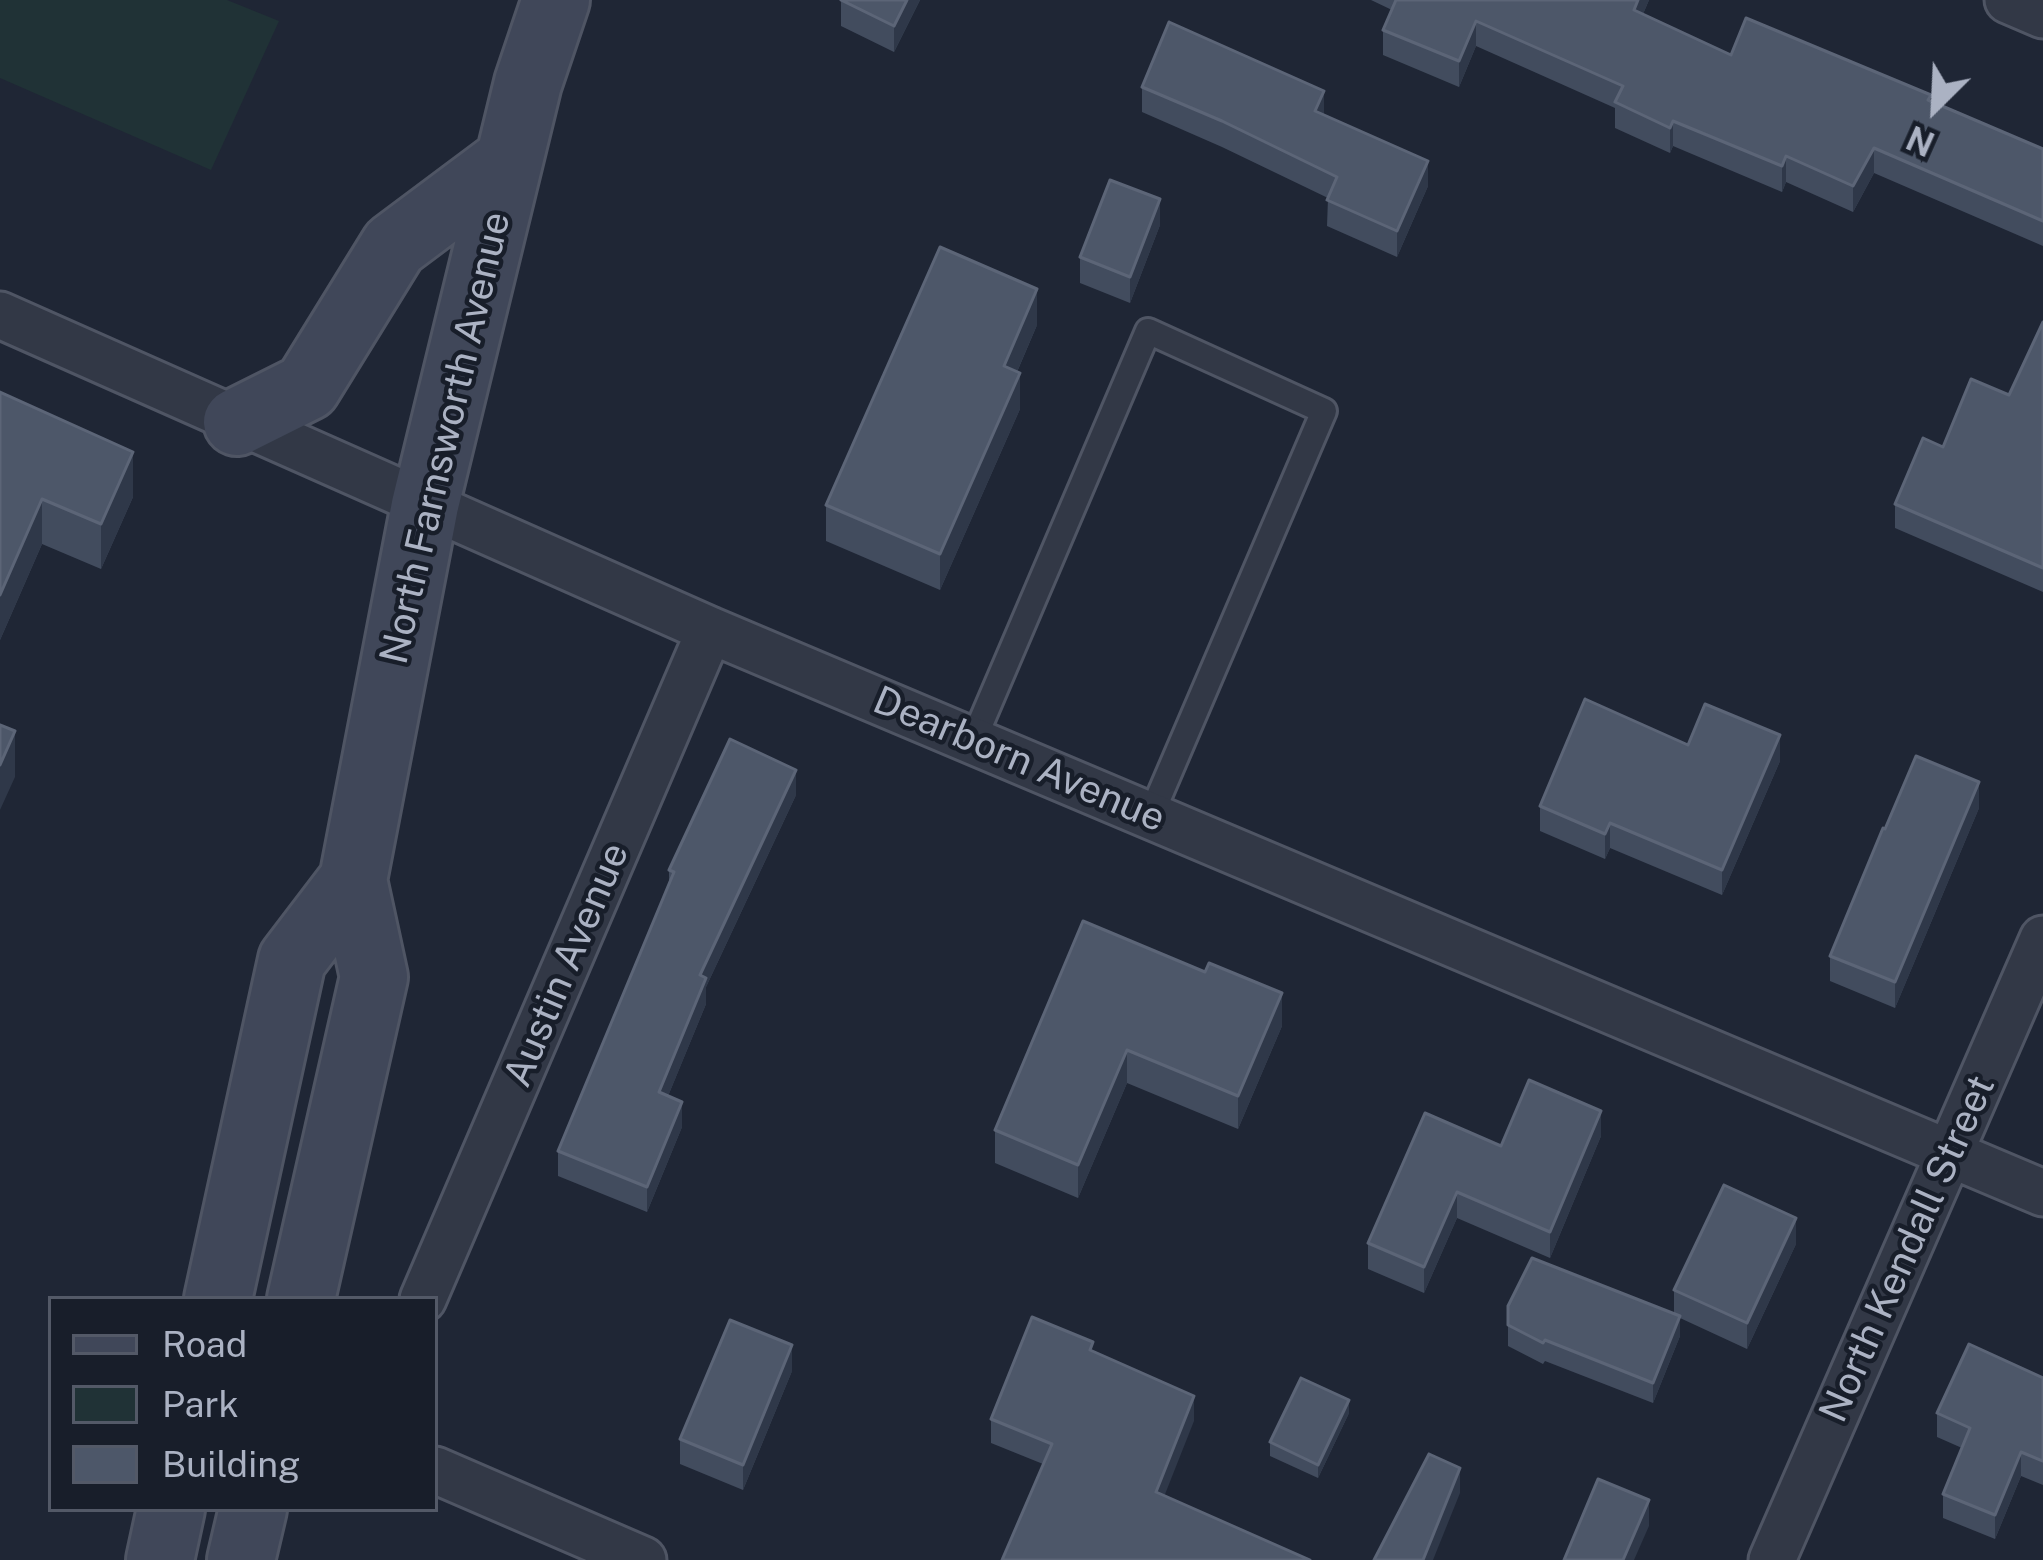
<!DOCTYPE html>
<style>
body{margin:0}
#map{position:relative;width:2043px;height:1560px;overflow:hidden;background:#1f2635;font-family:"Public Sans",sans-serif}
canvas{display:block}
.legend{position:absolute;left:48px;top:1296px;width:390px;height:216px;box-sizing:border-box;background:#181e2a;border:3px solid #535967;margin:0;padding:15px 21px;list-style:none;font-size:36px;color:#abb2c3}
.legend li{display:flex;align-items:center;gap:24px;height:60px}
.legend b{width:60px;border:3px solid #535967}
.north{position:absolute;left:1875px;top:48px;width:120px;height:120px;-webkit-text-stroke:9px #181e2a;paint-order:stroke;rotate:204deg;font-size:33px;font-weight:700;line-height:48px;text-align:center;color:#abb2c3}
.north::after{content:'';display:block;margin:auto;width:42px;height:54px;background:#abb2c3;clip-path:polygon(50% 0,100% 100%,50% 72%,0 100%)}
</style>
<div id="map">
<canvas width="2043" height="1560"></canvas>
<ul class="legend">
<li><b style="height:15px;background:#404759"></b>Road</li>
<li><b style="height:33px;background:#203236"></b>Park</li>
<li><b style="height:33px;background:#4d5769"></b>Building</li>
</ul>
<div class="north">N</div>
</div>
<script>
const ctx = document.querySelector('canvas').getContext('2d');
ctx.lineJoin = 'round';
function paint(path, color) { ctx.fillStyle = color; ctx.fill(path, 'evenodd'); }
const poly = rows => new Path2D(rows.map(r => 'M' + r).join(''));
function stroke(path, color, width, dash) { ctx.strokeStyle = color; ctx.lineWidth = width; ctx.lineCap = dash ? 'butt' : 'round'; ctx.setLineDash(dash || []); ctx.stroke(path); }
function label(font, color, halo, rows, align = 'center') {
  ctx.font = font + ' "Public Sans",sans-serif'; ctx.lineWidth = 9; ctx.setLineDash([]); ctx.textBaseline = 'middle'; ctx.strokeStyle = halo; ctx.fillStyle = color; for (const [text, x, y, turn = 0] of rows) {
    ctx.save(); ctx.translate(x, y); ctx.rotate((+turn || 0) * Math.PI / 180); ctx.textAlign = isNaN(turn) ? turn : align; if (halo) ctx.strokeText(text, 0, 0); ctx.fillText(text, 0, 0); ctx.restore();
  }
}
paint(poly([
 [0,0,227,0,279,21,211,170,0,78]
]), '#203236');
const lane = poly([
 [973,741,1148,331,1324,411,1151,815]
]);
const street = poly([
 [2008,0,2043,15],
 [0,315,710,630,2043,1193],
 [423,1299,710,630],
 [435,1470,643,1560],
 [1772,1560,2043,939]
]);
const secondary = poly([
 [237,422,307,387,394,246,509,160],
 [218,1299,292,960,353,880],
 [301,1299,374,977,353,880,425,505,528,83,556,0],
 [160,1560,171,1509],
 [241,1560,253,1509]
]);
stroke(lane, '#4f5564', 30);
stroke(street, '#4f5564', 51);
stroke(secondary, '#4f5564', 72);
stroke(lane, '#323846', 24);
stroke(street, '#323846', 45);
stroke(secondary, '#404759', 66);
paint(poly([
 [841,0,920,0,894,52,841,26],
 [1371,0,1649,0,1643,14,1731,55,1931,101,2043,149,2043,246,1874,173,1853,212,1786,182,1782,192,1673,146,1670,153,1615,128,1615,108,1476,46,1459,87,1383,55,1383,30,1392,10],
 [1142,87,1324,115,1428,186,1397,257,1327,226,1328,198,1222,147,1142,112],
 [1160,225,1130,303,1080,283,1080,257],
 [2043,322,2043,592,1895,528,1895,504,1943,447,2009,395],
 [1037,325,1017,372,1020,409,940,590,826,541,826,505],
 [0,392,133,497,101,569,42,544,0,640],
 [1688,745,1780,761,1722,895,1610,848,1605,859,1540,831,1540,806],
 [796,795,706,987,706,1004,668,1096,682,1127,647,1212,558,1176,558,1151,669,885,669,870],
 [1979,808,1895,1008,1830,981,1830,956,1885,829],
 [1205,972,1282,1026,1238,1129,1127,1083,1078,1198,995,1163,995,1130],
 [1601,1136,1550,1258,1457,1218,1424,1293,1368,1269,1368,1243,1501,1146],
 [1796,1244,1747,1349,1680,1318,1680,1336,1653,1403,1545,1361,1543,1364,1508,1346,1508,1306,1674,1314,1674,1290],
 [1093,1352,1194,1421,1043,1464,991,1443,991,1419],
 [792,1371,743,1490,680,1464,680,1439],
 [2043,1378,2043,1485,2021,1476,1995,1539,1943,1518,1943,1494,1962,1448,1937,1437,1937,1413],
 [1349,1413,1318,1478,1270,1456,1270,1442]
]), '#424c5e');
paint(poly([
 [907,0,920,0,894,52,894,26],
 [1638,0,1649,0,1634,35,1634,10],
 [1476,21,1476,46,1459,87,1459,61],
 [1324,91,1324,116,1315,111],
 [1673,121,1673,146,1670,153,1670,128],
 [1874,148,1874,173,1853,212,1853,186],
 [1786,156,1786,182,1782,192,1782,166],
 [1428,161,1428,186,1397,257,1397,231],
 [1160,199,1160,225,1130,303,1130,277],
 [1037,289,1037,325,1004,402,1004,366],
 [1020,373,1020,409,940,590,940,554],
 [133,452,133,497,101,569,101,524],
 [42,499,42,544,0,640,0,595],
 [15,731,15,777,0,810,0,765],
 [1780,735,1780,761,1722,895,1722,870],
 [796,770,796,795,706,987,706,1004,659,1118,659,1092,700,975],
 [1979,782,1979,808,1895,1008,1895,982],
 [1610,823,1610,848,1605,859,1605,834],
 [1282,993,1282,1026,1238,1129,1238,1096],
 [1127,1050,1127,1083,1078,1198,1078,1165],
 [682,1102,682,1127,647,1212,647,1187],
 [1601,1111,1601,1136,1550,1258,1550,1232],
 [1457,1192,1457,1218,1424,1293,1424,1267],
 [1796,1218,1796,1244,1747,1349,1747,1323],
 [1680,1316,1680,1336,1653,1403,1653,1383],
 [792,1345,792,1371,743,1490,743,1465],
 [1194,1396,1194,1421,1156,1517,1156,1492],
 [1349,1400,1349,1413,1318,1478,1318,1465],
 [2021,1452,2021,1476,1995,1539,1995,1515],
 [1460,1468,1460,1493,1433,1560,1423,1560],
 [1649,1500,1649,1526,1634,1560,1623,1560]
]), '#2f3849');
const building = poly([
 [841,0,907,0,894,26,841,0],
 [1396,0,1638,0,1634,10,1731,55,1746,18,1931,95,1928,100,2043,149,2043,221,1874,148,1853,186,1786,156,1782,166,1673,121,1670,128,1615,102,1623,86,1476,21,1459,61,1383,30,1396,0],
 [1169,22,1324,91,1315,111,1428,161,1397,231,1327,200,1337,177,1222,121,1142,87,1169,22],
 [1110,180,1160,199,1130,277,1080,257,1110,180],
 [940,247,1037,289,1004,366,1020,373,940,554,826,505,940,247],
 [2043,322,2043,568,1895,504,1923,438,1943,447,1971,379,2009,395,2043,322],
 [0,392,133,452,101,524,42,499,0,595,0,392],
 [1585,699,1688,745,1705,704,1780,735,1722,870,1610,823,1605,834,1540,806,1585,699],
 [0,725,15,731,0,765,0,725],
 [730,739,796,770,700,975,706,978,659,1092,682,1102,647,1187,558,1151,674,872,669,870,730,739],
 [1916,756,1979,782,1895,982,1830,956,1883,828,1885,829,1916,756],
 [1083,921,1205,972,1209,963,1282,993,1238,1096,1127,1050,1078,1165,995,1130,1083,921],
 [1529,1080,1601,1111,1550,1232,1457,1192,1424,1267,1368,1243,1425,1113,1501,1146,1529,1080],
 [1724,1185,1796,1218,1747,1323,1674,1290,1724,1185],
 [1532,1258,1680,1316,1653,1383,1545,1340,1543,1343,1508,1325,1508,1306,1532,1258],
 [1032,1317,1093,1342,1090,1350,1194,1396,1156,1492,1310,1560,1002,1560,1052,1444,991,1419,1032,1317],
 [730,1320,792,1345,743,1465,680,1439,730,1320],
 [1969,1344,2043,1378,2043,1461,2021,1452,1995,1515,1943,1494,1970,1428,1937,1413,1969,1344],
 [1301,1378,1349,1400,1318,1465,1270,1442,1301,1378],
 [1429,1454,1460,1468,1423,1560,1374,1560,1429,1454],
 [1598,1479,1649,1500,1623,1560,1564,1560,1598,1479]
]);
paint(building, '#4d5769');
stroke(building, '#5c6577', 3);
label('39px', '#abb2c3', '#181e2a', [
 ["North Farnsworth Avenue",446,438,-77],
 ["Dearborn Avenue",1019,760,23],
 ["Austin Avenue",567,965,-67],
 ["North Kendall Street",1908,1249,-66]
]);
</script>
